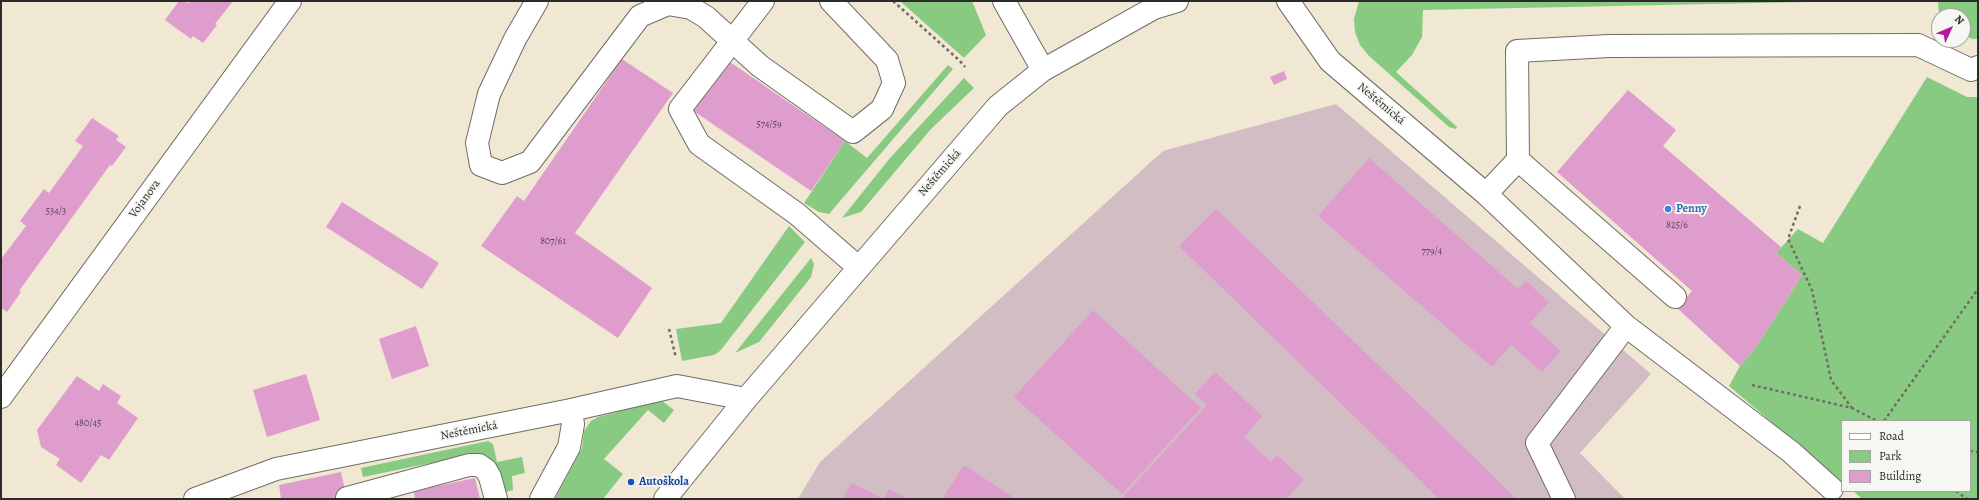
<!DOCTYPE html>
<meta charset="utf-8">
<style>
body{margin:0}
#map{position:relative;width:1979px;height:500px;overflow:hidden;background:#f1e8d3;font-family:Alegreya,serif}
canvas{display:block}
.frame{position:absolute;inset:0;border:2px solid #2b2b2b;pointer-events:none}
.legend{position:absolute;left:1841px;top:420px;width:130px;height:72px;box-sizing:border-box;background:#f6f6f2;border:1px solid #a5a5a2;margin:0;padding:5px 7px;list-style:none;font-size:12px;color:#2b2b2b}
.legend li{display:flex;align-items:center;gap:8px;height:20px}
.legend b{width:20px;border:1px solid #a5a5a2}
.north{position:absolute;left:1931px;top:8px;width:40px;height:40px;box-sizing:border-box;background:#f6f6f2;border:1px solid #a5a5a2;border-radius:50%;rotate:46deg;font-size:11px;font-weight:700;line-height:16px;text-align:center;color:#2b2b2b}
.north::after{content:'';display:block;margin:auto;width:14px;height:18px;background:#b5179e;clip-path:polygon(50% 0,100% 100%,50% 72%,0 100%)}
</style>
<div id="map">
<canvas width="1979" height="500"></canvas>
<div class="frame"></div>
<ul class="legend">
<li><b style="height:5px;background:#fff"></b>Road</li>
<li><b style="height:11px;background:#88ca82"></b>Park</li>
<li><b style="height:11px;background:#df9dcd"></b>Building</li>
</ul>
<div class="north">N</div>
</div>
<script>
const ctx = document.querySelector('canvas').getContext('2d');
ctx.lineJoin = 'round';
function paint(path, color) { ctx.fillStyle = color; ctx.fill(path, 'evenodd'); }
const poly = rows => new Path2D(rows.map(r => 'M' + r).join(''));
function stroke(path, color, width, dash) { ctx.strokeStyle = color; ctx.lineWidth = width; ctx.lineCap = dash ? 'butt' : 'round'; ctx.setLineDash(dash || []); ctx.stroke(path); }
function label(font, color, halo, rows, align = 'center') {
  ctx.font = font + ' Alegreya,serif'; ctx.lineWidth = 4; ctx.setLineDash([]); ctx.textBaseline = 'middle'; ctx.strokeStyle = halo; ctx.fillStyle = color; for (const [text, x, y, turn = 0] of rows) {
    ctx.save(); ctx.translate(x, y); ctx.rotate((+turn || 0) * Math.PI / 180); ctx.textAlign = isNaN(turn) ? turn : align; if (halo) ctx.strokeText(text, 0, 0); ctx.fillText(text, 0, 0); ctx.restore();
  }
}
paint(poly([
 [1336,104,1651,374,1580,453,1625,499,798,499,820,462,1163,151]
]), '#d2bdc5');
paint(poly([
 [900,1,972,1,986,35,964,58],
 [1359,1,1855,1,1423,10,1422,37,1412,55,1396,72,1457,127,1456,129,1449,127,1369,56,1360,45,1355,32,1354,19],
 [1938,1,1978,1,1978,39,1972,39,1963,34,1963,16,1939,16],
 [948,65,953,69,829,214,819,212,804,203,845,141,867,158],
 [1927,77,1967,97,1978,97,1978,499,1862,499,1853,491,1970,491,1970,421,1842,421,1842,482,1729,386,1740,366,1756,347,1802,275,1776,253,1798,229,1823,243],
 [964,78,974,88,931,129,861,212,842,218,890,158],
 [789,226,805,242,720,351,714,355,682,361,676,329,721,323],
 [811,258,814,264,811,277,759,342,735,353],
 [661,400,674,410,664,423,648,410,604,459,623,474,603,499,555,499,582,448,584,431,591,421,598,417],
 [488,441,493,444,497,462,522,457,525,473,512,476,513,490,502,493,485,457,479,453,363,477,361,468]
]), '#88ca82');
paint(poly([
 [179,1,189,3,191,1,233,1,215,24,217,25,203,43,193,36,191,39,165,20],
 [622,59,673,93,575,233,652,288,618,338,481,246,517,196,524,201],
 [727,60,845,141,811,191,692,110],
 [1284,71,1287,79,1274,85,1270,77],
 [1628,90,1676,130,1663,146,1781,247,1776,253,1802,275,1756,347,1740,366,1677,308,1692,291,1557,172],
 [92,118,119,136,116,140,126,147,112,166,110,165,19,291,21,292,7,312,1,308,1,259,26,226,20,221,44,189,49,193,83,146,75,141],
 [1369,158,1518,289,1526,281,1549,302,1530,323,1561,351,1542,372,1511,345,1492,367,1318,216],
 [342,202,439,263,422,289,326,227],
 [1216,209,1476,459,1516,499,1437,499,1438,498,1179,246],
 [1093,310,1201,408,1122,494,1014,397],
 [416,326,429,366,392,379,379,339],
 [1215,372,1262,416,1244,437,1271,462,1277,455,1304,480,1286,499,1121,499,1207,405,1195,394],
 [306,374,320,420,267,437,253,390],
 [77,376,99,391,103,384,121,396,117,403,138,418,109,460,101,455,81,483,56,465,60,459,41,447,37,430],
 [964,465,1016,499,942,499],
 [341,472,347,499,281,499,279,485],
 [475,478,480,499,415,499,414,491],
 [852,483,884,499,889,489,909,499,842,499]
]), '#df9dcd');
const minor = poly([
 [537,1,515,39,489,94,477,143,481,165,502,173,530,162,640,16,668,4,691,8,706,17,760,66,853,132,882,109,894,83,887,60,831,1],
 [763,1,680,109,699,144,797,214,858,267],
 [1004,1,1043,70],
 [1288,1,1330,61,1486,194,1626,326,1537,443,1564,499],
 [1518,160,1675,297],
 [1486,194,1518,160,1517,51,1609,46,1918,45,1971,70,1978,67],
 [1626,326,1791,452,1832,489],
 [1,397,290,1],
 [347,498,469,465,479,465,486,470,490,477,496,499],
 [195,499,276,469,571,410,677,386,746,399],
 [541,499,569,447,573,424,571,410],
 [665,499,746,399,998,106,1043,70,1154,8,1177,1]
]);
stroke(minor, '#706d66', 24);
stroke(poly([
 [893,1,960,61,965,67],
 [1800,206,1788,239,1812,290,1831,380,1852,408],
 [669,329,676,358],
 [1752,385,1852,408,1877,421],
 [1884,421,1978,289],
 [1970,451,1978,452],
 [1956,491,1967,499]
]), '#706d66', 2.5, [3, 3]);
stroke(minor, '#fff', 22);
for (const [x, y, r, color] of [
 [1668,209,4,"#3f7fe0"],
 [631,482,4,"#1a4fb4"]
]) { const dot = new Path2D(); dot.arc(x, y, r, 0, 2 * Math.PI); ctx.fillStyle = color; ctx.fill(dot); stroke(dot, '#f6f6f2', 1.5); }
label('10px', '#584854', null, [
 ["574/59",769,125],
 ["534/3",56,212],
 ["825/6",1677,226],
 ["807/61",553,242],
 ["779/4",1432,252],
 ["480/45",88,424]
]);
label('12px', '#2b2b2b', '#f6f6f2', [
 ["Neštěmická",1381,104,40],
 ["Neštěmická",940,173,-49],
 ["Vojanova",145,199,-54],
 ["Neštěmická",469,431,-11]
]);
label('bold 12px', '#366cbe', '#f6f6f2', [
 ["Penny",1676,209]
], 'left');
label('bold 12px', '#164399', '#f6f6f2', [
 ["Autoškola",639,482]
], 'left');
</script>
